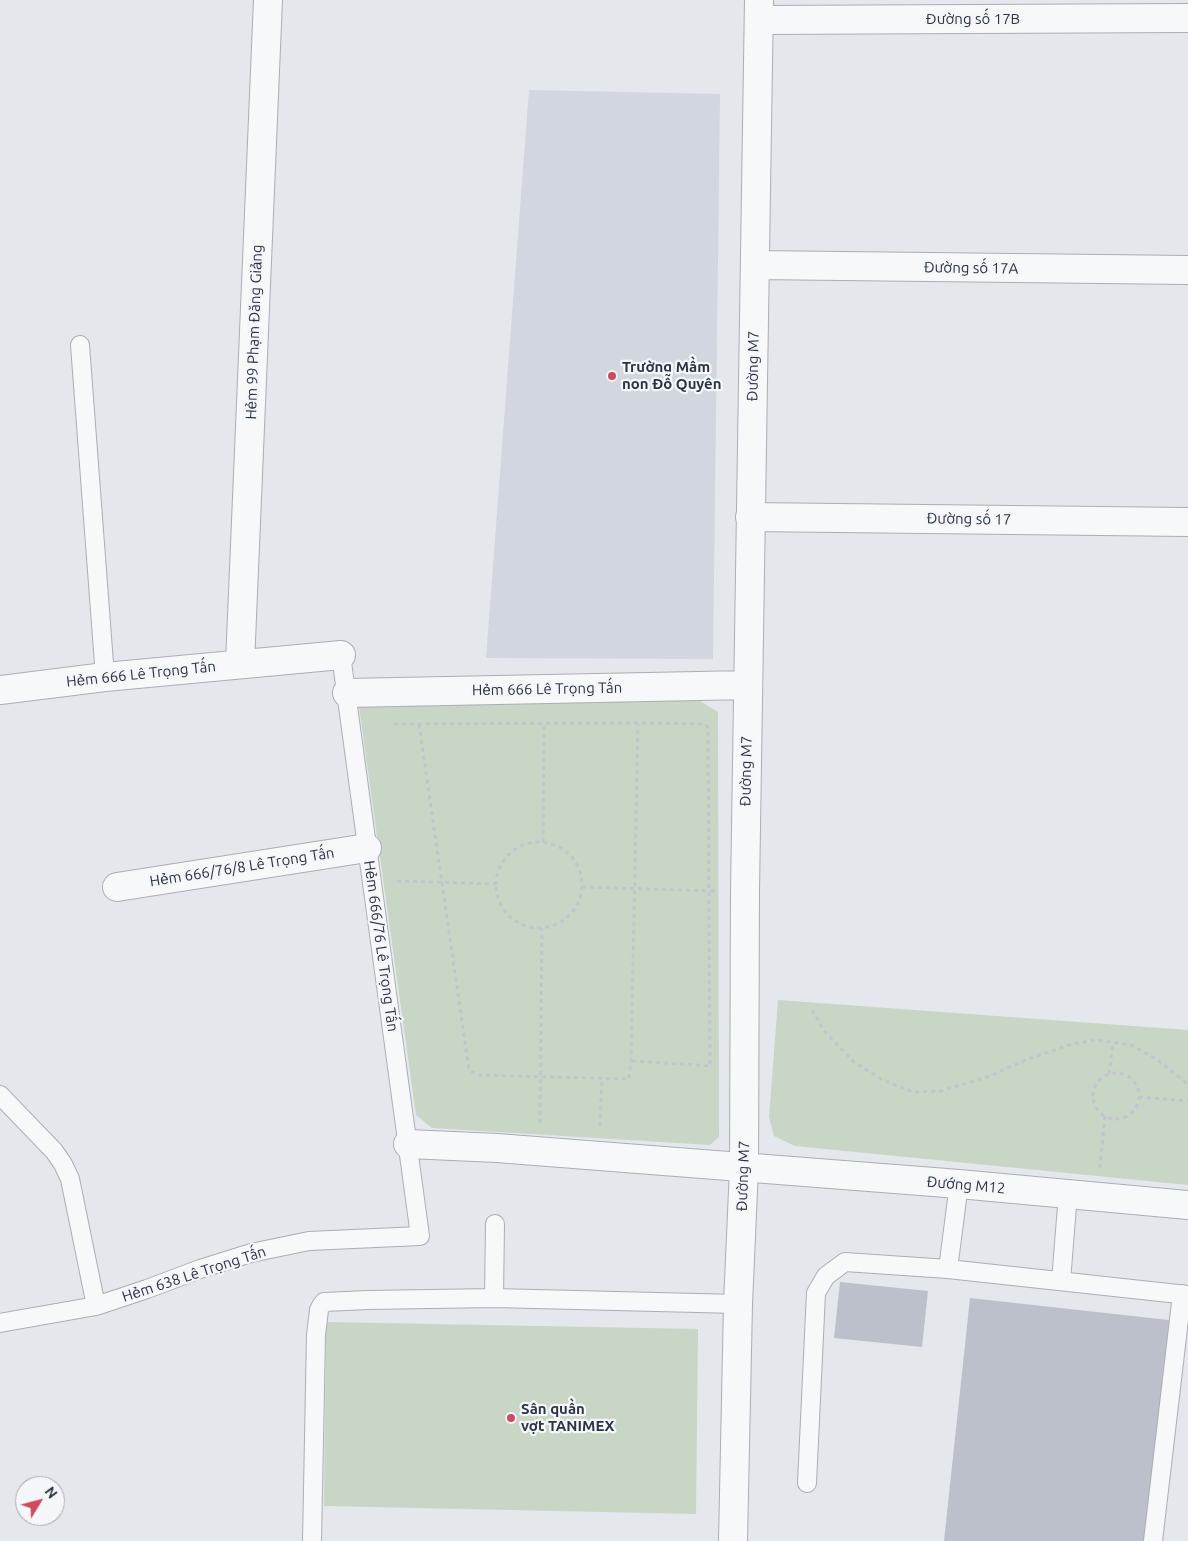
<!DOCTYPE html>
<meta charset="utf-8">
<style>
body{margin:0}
#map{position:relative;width:1188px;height:1541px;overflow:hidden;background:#e4e7ec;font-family:Ubuntu,sans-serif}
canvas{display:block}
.north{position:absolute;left:15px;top:1476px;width:50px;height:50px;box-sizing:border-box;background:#f4f6f9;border:1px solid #a4a8b1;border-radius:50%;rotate:53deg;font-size:14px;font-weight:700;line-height:20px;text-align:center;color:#2b3445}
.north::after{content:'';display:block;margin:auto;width:18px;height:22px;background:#d1495b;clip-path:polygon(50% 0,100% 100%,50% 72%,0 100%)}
</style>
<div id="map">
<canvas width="1188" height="1541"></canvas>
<div class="north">N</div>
</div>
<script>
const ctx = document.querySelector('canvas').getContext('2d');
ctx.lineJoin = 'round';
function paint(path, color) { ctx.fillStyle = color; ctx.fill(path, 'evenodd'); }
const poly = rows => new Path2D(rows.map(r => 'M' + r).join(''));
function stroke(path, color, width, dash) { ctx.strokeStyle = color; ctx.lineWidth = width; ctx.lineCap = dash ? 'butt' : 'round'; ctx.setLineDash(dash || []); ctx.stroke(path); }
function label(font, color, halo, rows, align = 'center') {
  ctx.font = font + ' Ubuntu,sans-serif'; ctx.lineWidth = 4.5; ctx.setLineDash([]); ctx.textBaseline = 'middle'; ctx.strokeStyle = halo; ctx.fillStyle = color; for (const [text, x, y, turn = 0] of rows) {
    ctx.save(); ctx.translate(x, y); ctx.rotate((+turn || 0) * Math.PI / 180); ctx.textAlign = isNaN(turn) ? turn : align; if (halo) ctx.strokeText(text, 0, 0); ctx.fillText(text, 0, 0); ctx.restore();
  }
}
paint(poly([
 [529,90,720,94,713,659,486,658]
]), '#d2d6de');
paint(poly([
 [377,693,700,701,718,712,719,1137,710,1145,432,1128,416,1115,359,707],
 [778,1000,1188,1030,1188,1185,795,1146,774,1136,769,1117],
 [326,1322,698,1329,696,1514,324,1506]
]), '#c9d6c5');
paint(poly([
 [840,1282,928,1291,922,1347,834,1338],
 [970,1298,1169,1320,1145,1541,944,1541]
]), '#bbc0ca');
const lane = poly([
 [80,345,105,677],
 [0,1095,54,1151,63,1164,70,1179,96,1306],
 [959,1184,948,1269,1188,1295],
 [495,1224,494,1298,738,1304],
 [1061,1281,1068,1194],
 [0,1323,96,1306,147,1289,200,1269,251,1253,309,1241,420,1236,341,655],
 [807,1483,816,1293,826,1276,845,1262,948,1269],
 [312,1541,316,1335,319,1310,321,1306,324,1302,368,1300,494,1298],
 [1153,1541,1182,1294]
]);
const street = poly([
 [759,20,1188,18],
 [755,265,1188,270],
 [750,517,1188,522],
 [240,664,268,0],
 [0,690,105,677,341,655],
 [347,693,748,685],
 [117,887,367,848],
 [408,1144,497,1148,959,1184,1188,1205],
 [733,1541,738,1304,744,1168,745,891,759,0]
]);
stroke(lane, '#a9aeb7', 20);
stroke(street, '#a9aeb7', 30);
stroke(poly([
 [394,724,638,723,704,724,708,727,710,1066,631,1061],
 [419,724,469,1070,477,1075,629,1079,631,1061,638,723],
 [543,842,544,722],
 '496 885a43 43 0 1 1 86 0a43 43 0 1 1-86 0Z',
 [397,881,496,884],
 [582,887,716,891],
 [812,1010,825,1032,854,1062,881,1079,913,1092,941,1091,987,1077,1028,1059,1072,1044,1097,1040,1131,1045,1156,1059,1188,1084],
 '1093 1096a23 23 0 1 1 46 0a23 23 0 1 1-46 0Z',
 [1109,1074,1113,1043],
 [1139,1097,1188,1101],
 [540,1123,542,928],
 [600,1126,602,1077],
 [1100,1168,1105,1116]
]), '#c2c5cb', 3, [4, 4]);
stroke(lane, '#f7f8fa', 18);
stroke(street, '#f7f8fa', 28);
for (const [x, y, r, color] of [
 [612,376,5,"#d1495b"],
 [511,1418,5,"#d1495b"]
]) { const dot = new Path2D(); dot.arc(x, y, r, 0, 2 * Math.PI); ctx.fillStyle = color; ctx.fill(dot); stroke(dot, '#f4f6f9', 2); }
label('15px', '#2b3445', '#f4f6f9', [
 ["Đường số 17B",973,19],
 ["Đường số 17A",971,268,1],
 ["Hẻm 99 Phạm Đăng Giảng",254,332,-88],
 ["Đường M7",753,366,-89],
 ["Đường số 17",969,519,1],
 ["Hẻm 666 Lê Trọng Tấn",141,674,-6],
 ["Hẻm 666 Lê Trọng Tấn",547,689,-1],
 ["Đường M7",746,771,-89],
 ["Hẻm 666/76/8 Lê Trọng Tấn",242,867,-9],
 ["Hẻm 666/76 Lê Trọng Tấn",381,946,82],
 ["Đường M7",743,1176,-88],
 ["Đướng M12",966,1185,5],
 ["Hẻm 638 Lê Trọng Tấn",194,1274,-18]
]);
label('bold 15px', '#2b3445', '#f4f6f9', [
 ["Trường Mầm",622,367],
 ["non Đỗ Quyên",622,384],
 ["Sân quần",521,1409],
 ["vợt TANIMEX",521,1426]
], 'left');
</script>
